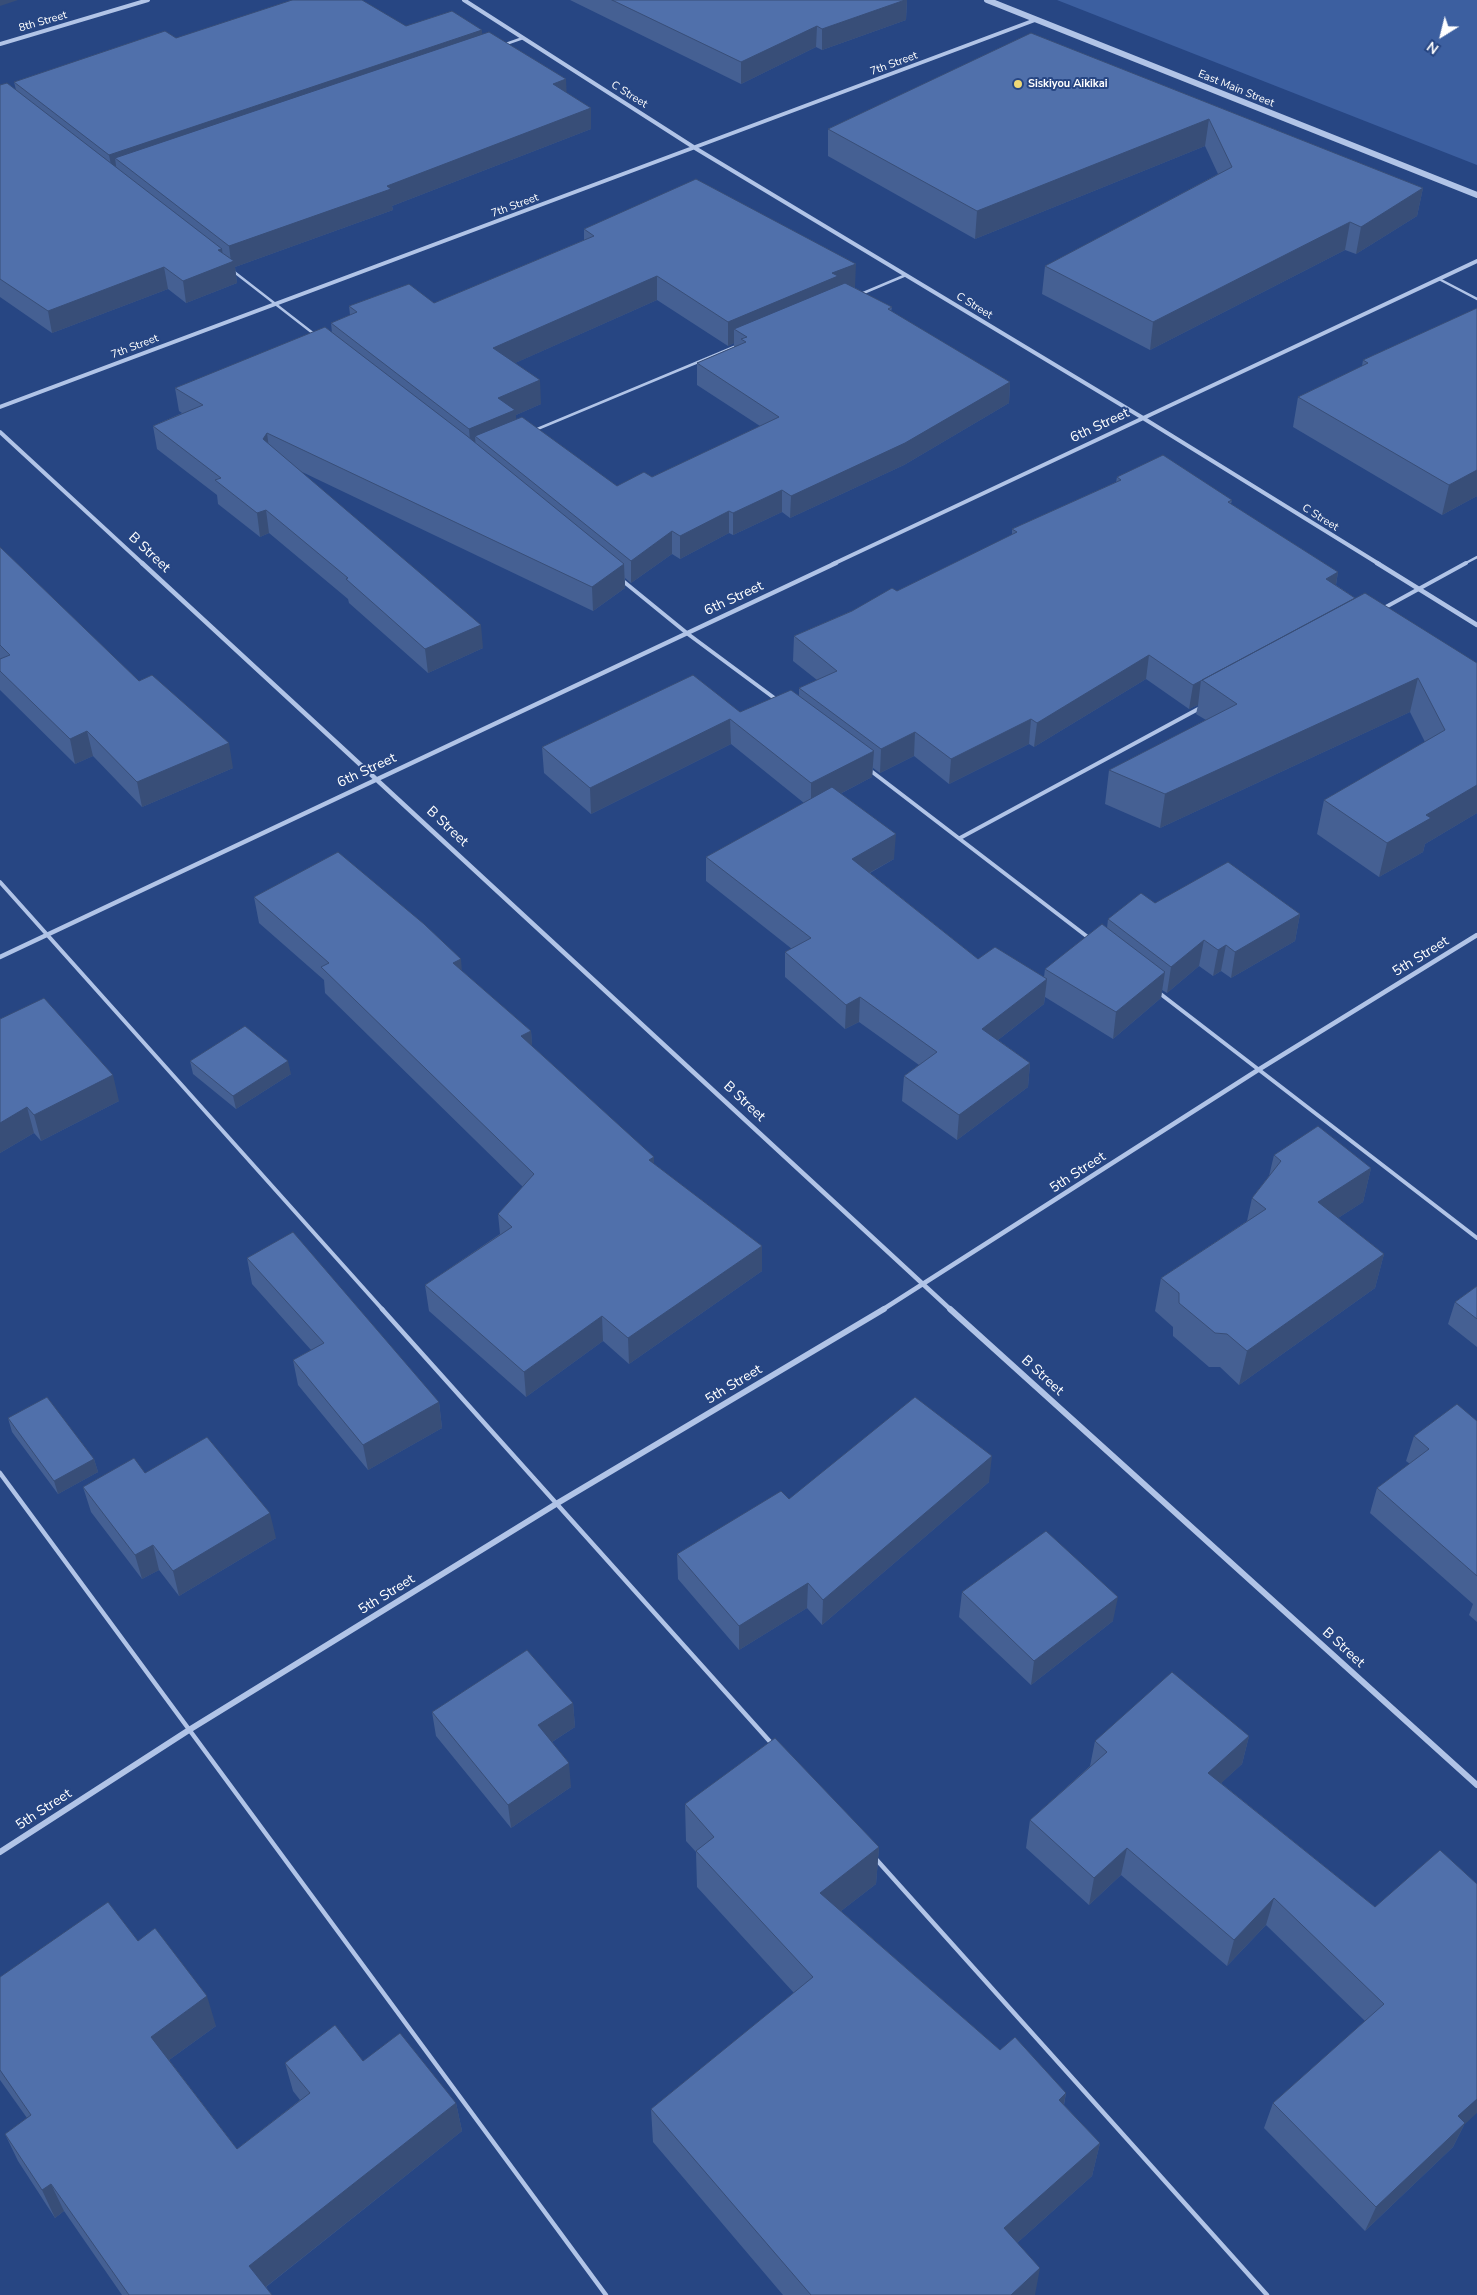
<!DOCTYPE html>
<style>
body{margin:0}
#map{position:relative;width:1477px;height:2295px;overflow:hidden;background:#274683;font-family:"Nunito Sans",sans-serif}
canvas{display:block}
.north{position:absolute;left:1417px;top:10px;width:50px;height:50px;-webkit-text-stroke:4px #274683;paint-order:stroke;rotate:216deg;font-size:14px;font-weight:700;line-height:20px;text-align:center;color:#fff}
.north::after{content:'';display:block;margin:auto;width:18px;height:22px;background:#fff;clip-path:polygon(50% 0,100% 100%,50% 72%,0 100%)}
</style>
<div id="map">
<canvas width="1477" height="2295"></canvas>
<div class="north">N</div>
</div>
<script>
const ctx = document.querySelector('canvas').getContext('2d');
ctx.lineJoin = 'round';
function paint(path, color) { ctx.fillStyle = color; ctx.fill(path, 'evenodd'); }
const poly = rows => new Path2D(rows.map(r => 'M' + r).join(''));
function stroke(path, color, width, dash) { ctx.strokeStyle = color; ctx.lineWidth = width; ctx.lineCap = dash ? 'butt' : 'round'; ctx.setLineDash(dash || []); ctx.stroke(path); }
function label(font, color, halo, rows, align = 'center') {
  ctx.font = font + ' "Nunito Sans",sans-serif'; ctx.lineWidth = 4; ctx.setLineDash([]); ctx.textBaseline = 'middle'; ctx.strokeStyle = halo; ctx.fillStyle = color; for (const [text, x, y, turn = 0] of rows) {
    ctx.save(); ctx.translate(x, y); ctx.rotate((+turn || 0) * Math.PI / 180); ctx.textAlign = isNaN(turn) ? turn : align; if (halo) ctx.strokeText(text, 0, 0); ctx.fillText(text, 0, 0); ctx.restore();
  }
}
paint(poly([
 [1057,0,1477,0,1477,165,1230,68]
]), '#3c5fa0');
stroke(poly([
 [503,45,523,38],
 [233,271,314,334],
 [1439,279,1477,299],
 [861,294,906,275],
 [535,430,734,347],
 [1464,564,1477,557]
]), '#b1c4e7', 2.5);
stroke(poly([
 [623,581,688,634,777,700],
 [1384,608,1466,563],
 [871,771,1089,938],
 [960,838,1200,708],
 [0,882,383,1310],
 [1158,992,1477,1238]
]), '#b1c4e7', 4);
stroke(poly([
 [382,1309,773,1745],
 [0,1473,606,2295],
 [875,1858,1267,2295]
]), '#b1c4e7', 4.5);
stroke(poly([
 [464,0,695,148,1143,418,1379,564],
 [0,44,148,0],
 [0,407,1035,20],
 [0,432,143,564],
 [833,564,1477,261]
]), '#b1c4e7', 4);
stroke(poly([
 [142,563,951,1310],
 [1377,563,1477,625],
 [0,957,836,563],
 [882,1310,1258,1070,1477,935]
]), '#b1c4e7', 4.5);
stroke(poly([
 [950,1309,1477,1785],
 [0,1852,189,1730,556,1504,884,1309]
]), '#b1c4e7', 6);
stroke(poly([
 [987,0,1477,195]
]), '#b1c4e7', 6);
paint(poly([
 [570,0,907,0,906,20,822,50,816,47,741,84],
 [406,26,482,34,566,79,566,92,591,129,392,206,393,210,235,267,237,283,186,303,168,289,52,333,0,297,0,85,16,90,14,82,176,38],
 [1031,33,1423,188,1417,216,1356,254,1345,250,1150,350,1042,294,1045,266,1218,174,1205,146,975,239,828,156,828,129],
 [584,229,855,287,855,288,892,307,891,312,1010,382,1009,403,904,465,790,518,782,512,733,535,729,533,680,559,672,554,631,583,625,578,625,588,593,611,300,471,483,648,428,673,349,603,348,599,269,533,260,537,218,504,217,495,157,449,153,426,182,413,179,411,175,388,332,333,331,323,350,315,349,306,434,303,584,240],
 [657,300,728,346,734,343,734,347,697,363,697,385,760,426,652,477,617,486,516,419,516,415,541,404,515,363],
 [1477,308,1477,496,1442,515,1293,427,1298,397,1362,366,1363,360],
 [1117,477,1232,500,1231,504,1338,572,1336,585,1355,598,1477,663,1477,813,1425,844,1423,852,1379,877,1317,834,1324,800,1425,742,1410,712,1160,828,1105,804,1109,770,1206,720,1196,714,1198,705,1189,709,1146,679,1034,747,1029,744,949,784,914,756,880,773,873,768,872,777,840,794,894,859,870,873,978,959,1044,977,1045,969,1107,928,1108,919,1155,903,1300,914,1295,941,1231,978,1221,971,1213,976,1199,966,1167,993,1162,990,1161,998,1113,1039,1045,997,1044,1004,998,1040,1030,1063,1028,1087,957,1140,902,1101,904,1076,919,1065,859,1022,845,1029,785,977,785,952,792,949,706,881,706,857,804,803,731,744,591,814,544,773,542,747,740,712,799,695,799,688,817,680,793,661,794,636,897,591,1012,535,1012,529,1116,482],
 [0,547,139,681,233,768,142,807,93,756,75,764,0,690],
 [254,897,462,971,531,1031,532,1046,654,1157,654,1164,762,1246,762,1271,629,1364,603,1341,526,1397,429,1311,425,1285,500,1234,498,1214,523,1187,325,993,324,980,259,923],
 [0,1019,119,1101,41,1141,34,1133,0,1153],
 [190,1061,291,1074,236,1109,193,1074],
 [1274,1155,1371,1168,1363,1202,1338,1218,1384,1254,1375,1288,1239,1385,1220,1367,1209,1367,1173,1336,1173,1327,1155,1311,1161,1278,1247,1221,1252,1198,1269,1176],
 [247,1258,439,1402,442,1428,368,1470,298,1385,293,1360,311,1350,252,1284],
 [1477,1286,1477,1347,1448,1324,1455,1302],
 [8,1418,94,1459,98,1472,58,1494,12,1432],
 [1477,1421,1477,1622,1469,1615,1473,1604,1370,1513,1377,1488,1410,1464,1406,1461,1414,1436],
 [145,1473,276,1538,179,1596,159,1570,142,1579,91,1512,83,1487],
 [989,1482,822,1625,807,1608,739,1650,678,1579,677,1554,789,1499],
 [962,1592,1113,1621,1031,1685,959,1617],
 [573,1703,575,1727,552,1742,571,1787,511,1828,436,1736,432,1712],
 [1249,1736,1242,1764,1221,1783,1375,1907,1464,2125,1453,2147,1365,2231,1264,2128,1273,2103,1365,2021,1266,1925,1227,1966,1121,1875,1089,1905,1026,1848,1030,1820,1090,1766,1095,1741],
 [685,1804,879,1847,876,1884,841,1911,1000,2050,1066,2093,1064,2105,1100,2143,1092,2176,1017,2243,1035,2295,783,2295,653,2142,651,2109,794,1993,697,1887,696,1852,686,1841],
 [138,1941,216,2026,169,2060,237,2149,300,2100,293,2091,285,2063,363,2061,456,2103,462,2131,266,2287,272,2295,122,2295,64,2211,55,2218,18,2161,5,2134,27,2118,0,2080,0,1977]
]), '#456093');
paint(poly([
 [0,0,18,0,0,6],
 [905,0,907,0,906,20,822,50,822,29],
 [817,26,816,47,741,84,741,62],
 [482,30,483,48,115,158,117,173,113,175,109,155],
 [566,79,567,100,553,84],
 [591,108,591,129,392,206,393,210,235,267,237,283,186,303,183,281,218,250,222,249,224,265,231,262,229,246],
 [1209,119,1205,146,975,239,977,211],
 [1423,188,1417,216,1356,254,1361,227],
 [1350,222,1345,250,1150,350,1153,322],
 [856,264,855,287,838,294,734,329,734,343,728,346,728,322,832,273],
 [164,267,168,289,52,333,48,311],
 [657,276,657,300,495,372,493,348],
 [540,380,541,404,516,415,517,434,475,436,476,451,471,453,469,429,498,398],
 [1010,382,1009,403,904,465,790,518,791,496],
 [267,433,270,456,263,439],
 [1477,470,1477,496,1442,515,1449,485],
 [782,490,782,512,733,535,733,513],
 [266,510,269,533,260,537,257,513],
 [729,511,729,533,680,559,680,536],
 [672,531,672,554,631,583,631,561],
 [624,564,625,588,593,611,592,587],
 [1338,572,1334,596,1326,579],
 [481,625,483,648,428,673,425,649],
 [1149,655,1146,679,1034,747,1037,723],
 [1418,678,1410,712,1160,828,1165,794],
 [1201,680,1198,705,1189,709,1193,685],
 [730,719,731,744,591,814,590,788],
 [1031,719,1029,744,949,784,951,759],
 [87,731,93,756,75,764,70,739],
 [915,732,914,756,880,773,881,749],
 [229,743,233,768,142,807,137,782],
 [874,751,872,777,811,809,811,783],
 [1477,785,1477,813,1425,844,1423,852,1379,877,1387,843,1426,815],
 [896,834,894,859,851,883,852,859],
 [1300,914,1295,941,1231,978,1235,952],
 [1204,940,1199,966,1167,993,1171,967],
 [1226,945,1221,971,1213,976,1218,950],
 [461,959,463,985,453,963],
 [1165,972,1161,998,1113,1039,1116,1012],
 [1047,979,1044,1004,980,1054,982,1029],
 [860,997,859,1022,845,1029,846,1005],
 [531,1031,533,1057,521,1036],
 [288,1061,291,1074,236,1109,233,1096],
 [1030,1063,1028,1087,957,1140,959,1115],
 [113,1075,119,1101,41,1141,34,1115],
 [27,1107,34,1133,0,1153,0,1123],
 [654,1157,654,1183,649,1160],
 [1371,1168,1363,1202,1310,1236,1318,1202],
 [762,1246,762,1271,629,1364,628,1338],
 [1384,1254,1375,1288,1239,1385,1247,1351],
 [602,1316,603,1341,526,1397,524,1372],
 [439,1402,442,1428,368,1470,363,1445],
 [992,1456,989,1482,822,1625,823,1600],
 [94,1459,98,1472,58,1494,54,1481],
 [270,1513,276,1538,179,1596,173,1571],
 [153,1545,159,1570,142,1579,135,1555],
 [808,1583,807,1608,739,1650,739,1626],
 [1118,1597,1113,1621,1031,1685,1034,1661],
 [573,1703,575,1727,541,1749,538,1725],
 [1249,1736,1242,1764,1202,1801,1208,1773],
 [569,1763,571,1787,511,1828,508,1805],
 [879,1847,876,1884,819,1928,820,1893],
 [1127,1848,1121,1875,1089,1905,1094,1878],
 [1274,1898,1266,1925,1227,1966,1234,1940],
 [207,1996,216,2026,162,2065,151,2037],
 [1066,2093,1059,2127,1059,2100],
 [1477,2099,1477,2113,1464,2125,1453,2147,1365,2231,1376,2207,1458,2116],
 [456,2103,462,2131,258,2293,249,2266],
 [1100,2143,1092,2176,998,2260,1004,2228],
 [51,2184,64,2211,55,2218,42,2190],
 [1040,2268,1035,2295,1011,2295]
]), '#384e78');
const building = poly([
 [292,0,362,0,406,26,452,11,482,30,109,155,14,82,165,31,176,38,292,0],
 [612,0,905,0,822,29,817,26,741,62,612,0],
 [489,32,566,79,553,84,591,108,387,186,391,189,229,246,115,158,489,32],
 [1031,33,1423,188,1361,227,1350,222,1153,322,1045,266,1232,167,1209,119,977,211,828,129,1031,33],
 [7,83,222,249,218,250,234,261,183,281,164,267,48,311,0,279,0,85,7,83],
 [696,179,856,264,832,273,838,276,728,322,657,276,493,348,540,380,498,398,515,410,469,429,331,323,357,312,349,306,409,284,434,303,594,236,584,229,696,179],
 [845,283,892,307,888,309,1010,382,905,443,791,496,782,490,733,513,729,511,680,536,672,531,631,561,475,436,522,417,617,486,644,472,652,477,779,417,697,363,746,342,741,339,747,337,734,329,845,283],
 [1477,308,1477,470,1449,485,1298,397,1368,363,1363,360,1477,308],
 [325,327,467,436,624,564,592,587,267,433,263,439,481,625,425,649,346,579,348,578,266,510,257,513,215,480,221,478,153,426,203,405,175,388,325,327],
 [1163,455,1232,500,1228,502,1338,572,1326,579,1355,598,1193,685,1149,655,1037,723,1031,719,951,759,915,732,881,749,799,688,837,671,794,636,852,611,892,588,897,591,1017,532,1012,529,1121,480,1117,477,1163,455],
 [0,547,139,681,152,675,229,743,137,782,87,731,70,739,0,671,0,659,10,655,0,645,0,547],
 [1365,593,1477,663,1477,785,1426,815,1431,818,1387,843,1324,800,1445,730,1418,678,1165,794,1109,770,1237,704,1202,680,1365,593],
 [693,675,740,712,791,690,874,751,811,783,730,719,590,788,542,747,693,675],
 [832,787,896,834,852,859,978,959,995,947,1047,979,982,1029,1030,1063,959,1115,904,1076,937,1052,860,997,846,1005,785,952,811,938,706,857,832,787],
 [338,852,424,924,461,959,453,963,531,1031,521,1036,654,1157,649,1160,762,1246,628,1338,602,1316,524,1372,425,1285,512,1227,498,1214,534,1174,321,967,329,963,254,897,338,852],
 [1228,862,1300,914,1235,952,1226,945,1218,950,1204,940,1171,967,1108,919,1141,893,1155,903,1228,862],
 [1102,924,1165,972,1116,1012,1045,969,1102,924],
 [44,998,113,1075,34,1115,27,1107,0,1123,0,1019,44,998],
 [245,1026,288,1061,233,1096,190,1061,245,1026],
 [1318,1126,1371,1168,1318,1202,1384,1254,1247,1351,1227,1334,1215,1333,1179,1303,1179,1293,1161,1278,1266,1209,1252,1198,1281,1161,1274,1155,1318,1126],
 [293,1232,439,1402,363,1445,293,1360,324,1343,247,1258,293,1232],
 [1477,1286,1477,1319,1455,1302,1477,1286],
 [47,1397,94,1459,54,1481,8,1418,47,1397],
 [915,1397,992,1456,823,1600,808,1583,739,1626,677,1554,781,1491,789,1499,915,1397],
 [1457,1404,1477,1421,1477,1576,1377,1488,1429,1449,1414,1436,1457,1404],
 [207,1437,270,1513,173,1571,153,1545,135,1555,83,1487,134,1458,145,1473,207,1437],
 [1046,1531,1118,1597,1034,1661,962,1592,1046,1531],
 [527,1650,573,1703,538,1725,569,1763,508,1805,432,1712,527,1650],
 [1172,1672,1249,1736,1208,1773,1375,1907,1440,1850,1477,1884,1477,2099,1458,2116,1465,2123,1376,2207,1273,2103,1384,2004,1274,1898,1234,1940,1127,1848,1094,1878,1030,1820,1107,1752,1095,1741,1172,1672],
 [775,1738,879,1847,820,1893,1000,2050,1015,2037,1066,2093,1059,2100,1100,2143,1004,2228,1040,2268,1011,2295,811,2295,651,2109,813,1977,696,1851,714,1837,685,1804,775,1738],
 [108,1902,138,1941,155,1928,207,1996,151,2037,237,2149,310,2093,285,2063,335,2025,363,2061,400,2033,456,2103,249,2266,272,2295,129,2295,51,2184,42,2190,5,2134,31,2115,0,2070,0,1977,108,1902]
]);
paint(building, '#5070ab');
stroke(building, '#384e78', 1);
for (const [x, y, r, color] of [
 [1018,84,5,"#efd876"]
]) { const dot = new Path2D(); dot.arc(x, y, r, 0, 2 * Math.PI); ctx.fillStyle = color; ctx.fill(dot); stroke(dot, '#274683', 2); }
label('11px', '#fff', '#274683', [
 ["8th Street",43,22,-16],
 ["7th Street",894,64,-20],
 ["East Main Street",1236,89,22],
 ["C Street",629,95,32],
 ["7th Street",515,206,-20],
 ["C Street",974,306,31],
 ["7th Street",135,347,-21],
 ["C Street",1320,518,32]
]);
label('bold 11px', '#fff', '#274683', [
 ["Siskiyou Aikikai",1028,84]
], 'left');
label('14px', '#fff', '#274683', [
 ["6th Street",1100,426,-25],
 ["B Street",149,553,43],
 ["6th Street",734,599,-25],
 ["6th Street",367,771,-25],
 ["B Street",447,827,43],
 ["5th Street",1421,957,-32],
 ["B Street",744,1102,43],
 ["5th Street",1078,1173,-33],
 ["B Street",1042,1376,42],
 ["5th Street",734,1385,-31],
 ["5th Street",387,1595,-32],
 ["B Street",1343,1648,42],
 ["5th Street",44,1810,-33]
]);
</script>
